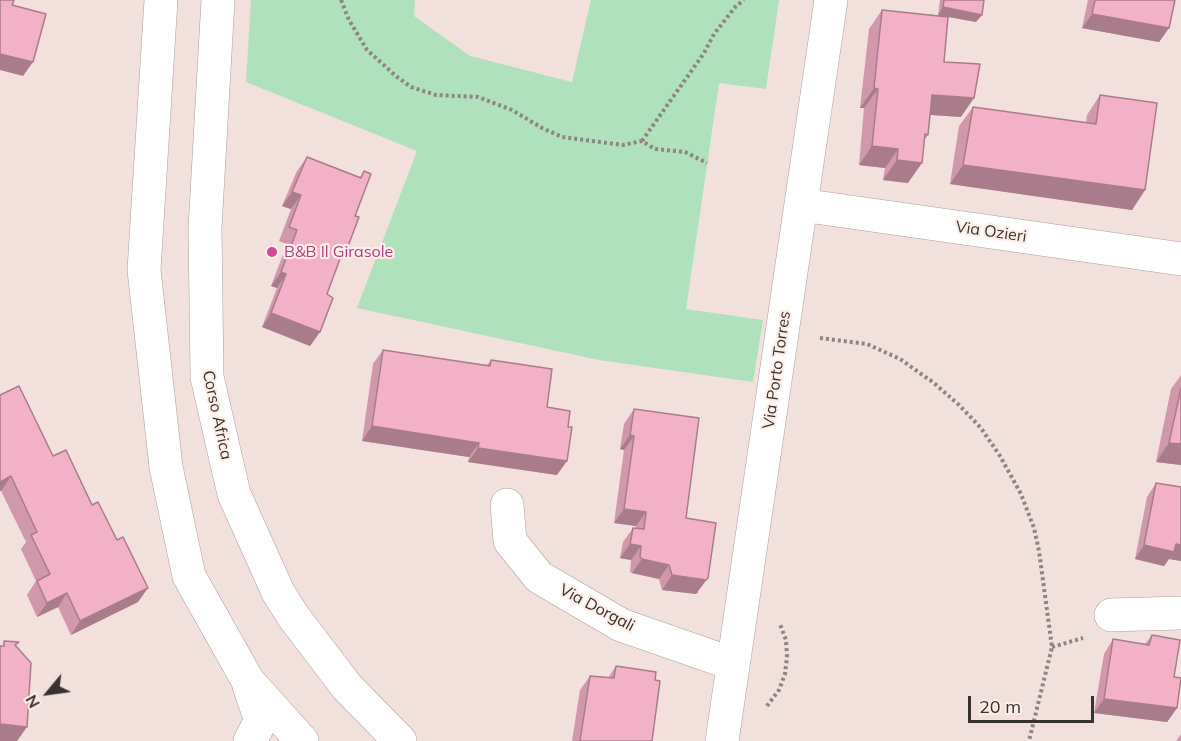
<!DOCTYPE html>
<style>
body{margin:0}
#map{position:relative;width:1181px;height:741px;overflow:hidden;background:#f1e0db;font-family:Mulish,sans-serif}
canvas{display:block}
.north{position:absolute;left:18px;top:663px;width:60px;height:60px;-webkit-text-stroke:4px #feeee8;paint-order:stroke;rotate:241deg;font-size:16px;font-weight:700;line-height:24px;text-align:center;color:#383230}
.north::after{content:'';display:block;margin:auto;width:21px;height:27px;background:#383230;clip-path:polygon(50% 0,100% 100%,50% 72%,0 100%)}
.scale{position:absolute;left:968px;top:696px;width:126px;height:27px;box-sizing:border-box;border:3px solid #383230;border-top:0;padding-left:8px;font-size:18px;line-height:21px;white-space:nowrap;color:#383230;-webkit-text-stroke:4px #feeee8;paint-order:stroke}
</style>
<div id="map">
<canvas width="1181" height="741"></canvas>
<div class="north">N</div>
<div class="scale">20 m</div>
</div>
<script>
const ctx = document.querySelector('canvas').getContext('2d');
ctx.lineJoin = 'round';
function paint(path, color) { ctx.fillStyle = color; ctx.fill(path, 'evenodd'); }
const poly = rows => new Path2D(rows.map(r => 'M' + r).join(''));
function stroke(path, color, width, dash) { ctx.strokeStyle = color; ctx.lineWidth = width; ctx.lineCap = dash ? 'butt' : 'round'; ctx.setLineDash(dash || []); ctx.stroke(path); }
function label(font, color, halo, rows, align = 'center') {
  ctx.font = font + ' Mulish,sans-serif'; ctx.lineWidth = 4.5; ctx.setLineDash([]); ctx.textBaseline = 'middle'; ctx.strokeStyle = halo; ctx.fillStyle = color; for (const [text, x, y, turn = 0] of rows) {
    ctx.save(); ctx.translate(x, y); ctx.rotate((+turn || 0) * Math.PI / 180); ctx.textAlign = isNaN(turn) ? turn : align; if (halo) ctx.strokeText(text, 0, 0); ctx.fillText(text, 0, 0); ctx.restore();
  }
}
paint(poly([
 [251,0,415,0,414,16,470,56,572,82,591,0,779,0,766,89,719,83,686,309,763,320,753,382,599,360,357,308,417,151,246,82]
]), '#afe1bb');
const minor = poly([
 [161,0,144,270,166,467,189,576,248,681,302,741],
 [218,0,205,228,207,377,234,494,278,592,293,616,347,687,400,741],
 [801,205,1181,259],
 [507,505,510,541,539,577,621,625,733,664],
 [1111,615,1181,613],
 [249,686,261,720,250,741],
 [722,741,831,0]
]);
stroke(minor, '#ae9e99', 34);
stroke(poly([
 [341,0,349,20,367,50,397,77,411,87,436,95,478,97,512,110,542,128,562,137,623,145,642,141,655,149,685,152,707,163],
 [642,141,704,53,714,34,736,6,744,0],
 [820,338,867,344,900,359,934,383,959,405,981,428,1000,456,1021,494,1034,528,1039,551,1052,647,1029,741],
 [1052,647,1083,638],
 [767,706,779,690,785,674,787,657,786,640,780,624]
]), '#8f8481', 4, [3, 3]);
stroke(minor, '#fff', 33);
paint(poly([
 [940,0,984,0,976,22,948,17,944,62,961,117,930,115,928,135,924,141,908,183,883,180,885,168,859,165,864,108,860,108,869,29,882,10,945,16,938,15],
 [1088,0,1175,0,1169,28,1159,42,1082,28],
 [1100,95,1145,190,1132,210,950,184,959,126,973,107,1086,123,1087,115],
 [307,157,360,177,364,171,355,216,327,294,320,332,310,346,262,327,277,288,271,286,287,244,279,241,291,209,282,206,297,171],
 [383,350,487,365,491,360,547,407,557,475,468,462,469,457,362,441,373,364],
 [1181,375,1181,465,1156,462,1171,389],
 [0,395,53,456,138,602,71,635,58,607,37,617,27,595,36,581,21,549,26,542,1,491,0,491],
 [634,409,686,518,698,593,696,594,662,590,659,579,632,573,630,572,631,560,620,558,623,542,633,528,636,528,636,526,614,523,624,450,620,449,624,424],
 [1156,483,1181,487,1181,561,1169,559,1164,566,1135,559,1147,497],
 [1152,635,1174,677,1177,708,1167,722,1094,713,1104,654,1113,639,1145,644],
 [616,666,652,741,572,741,580,690,590,676,608,678],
 [1181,734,1181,741,1176,741]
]), '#d098aa');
paint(poly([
 [943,7,982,15,976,22,938,15],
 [1092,14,1169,28,1159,42,1082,28],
 [0,54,33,62,23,76,0,70],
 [874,88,878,89,864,108,860,108],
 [932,95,974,98,961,117,919,114],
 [872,146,898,149,885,168,859,165],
 [897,160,922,163,908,183,883,180],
 [963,165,1145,190,1132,210,950,184],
 [292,192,301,195,291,209,282,206],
 [344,248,347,249,337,264],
 [281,272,286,274,277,288,271,286],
 [271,313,320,332,310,346,262,327],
 [372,426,479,443,469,457,362,441],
 [630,435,634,436,624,450,620,449],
 [1169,443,1181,444,1181,465,1156,462],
 [478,448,567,461,557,475,468,462],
 [11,476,1,491,0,491,0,482],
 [624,509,646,512,636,526,614,523],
 [630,544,641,546,631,560,620,558],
 [1176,544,1181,545,1181,561,1169,559,1164,566,1135,559,1144,545],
 [642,559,669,565,659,579,632,573],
 [672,575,708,578,696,594,662,590],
 [148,588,138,602,71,635,80,621],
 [67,593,58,607,37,617,47,603],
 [1104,699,1177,708,1167,722,1094,713],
 [0,724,27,727,17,741,0,741]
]), '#a97c8b');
const building = poly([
 [0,0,14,0,12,5,46,14,33,62,0,54,0,0],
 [944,0,984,0,982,15,943,7,944,0],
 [1095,0,1175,0,1169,28,1092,14,1095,0],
 [882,10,948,17,944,62,980,64,974,98,932,95,928,135,925,134,922,163,897,160,898,149,872,146,878,89,874,88,882,10],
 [1100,95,1157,103,1145,190,963,165,973,107,1096,124,1100,95],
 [307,157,361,178,364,171,371,174,355,216,359,217,347,249,344,248,327,294,333,298,320,332,271,313,286,274,281,272,297,230,289,227,301,195,292,192,307,157],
 [383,350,490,366,491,360,552,369,547,407,570,411,568,427,572,427,567,461,478,448,479,443,372,426,383,350],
 [19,386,53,456,66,450,92,505,98,502,117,540,123,537,148,588,80,621,67,593,47,603,37,581,50,574,31,535,37,532,11,476,0,482,0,395,19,386],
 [1181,388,1181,444,1169,443,1181,388],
 [634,409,699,418,686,518,716,523,708,578,706,580,672,575,669,565,642,559,640,557,641,546,630,544,633,528,644,529,646,512,624,509,634,436,630,435,634,409],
 [1156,483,1181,487,1181,545,1176,544,1174,552,1144,545,1156,483],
 [1152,635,1180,640,1174,677,1181,678,1177,708,1104,699,1113,639,1149,645,1152,635],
 [4,641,19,642,15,645,31,663,27,727,0,724,0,646,4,646,4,641],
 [616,666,656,672,655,680,660,681,652,741,580,741,590,676,614,678,616,666]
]);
paint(building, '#f2b1c6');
stroke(building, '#a97c8b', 1.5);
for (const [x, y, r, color] of [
 [272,252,6,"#d1479c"]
]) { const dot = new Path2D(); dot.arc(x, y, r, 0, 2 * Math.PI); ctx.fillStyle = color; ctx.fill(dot); stroke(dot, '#feeee8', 2); }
label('16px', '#383230', '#feeee8', [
 ["Via Ozieri",991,232,8],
 ["Via Porto Torres",777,370,-82],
 ["Corso Africa",217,415,78],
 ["Via Dorgali",597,608,28]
]);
label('16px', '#b23c85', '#feeee8', [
 ["B&B Il Girasole",284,252]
], 'left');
</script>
